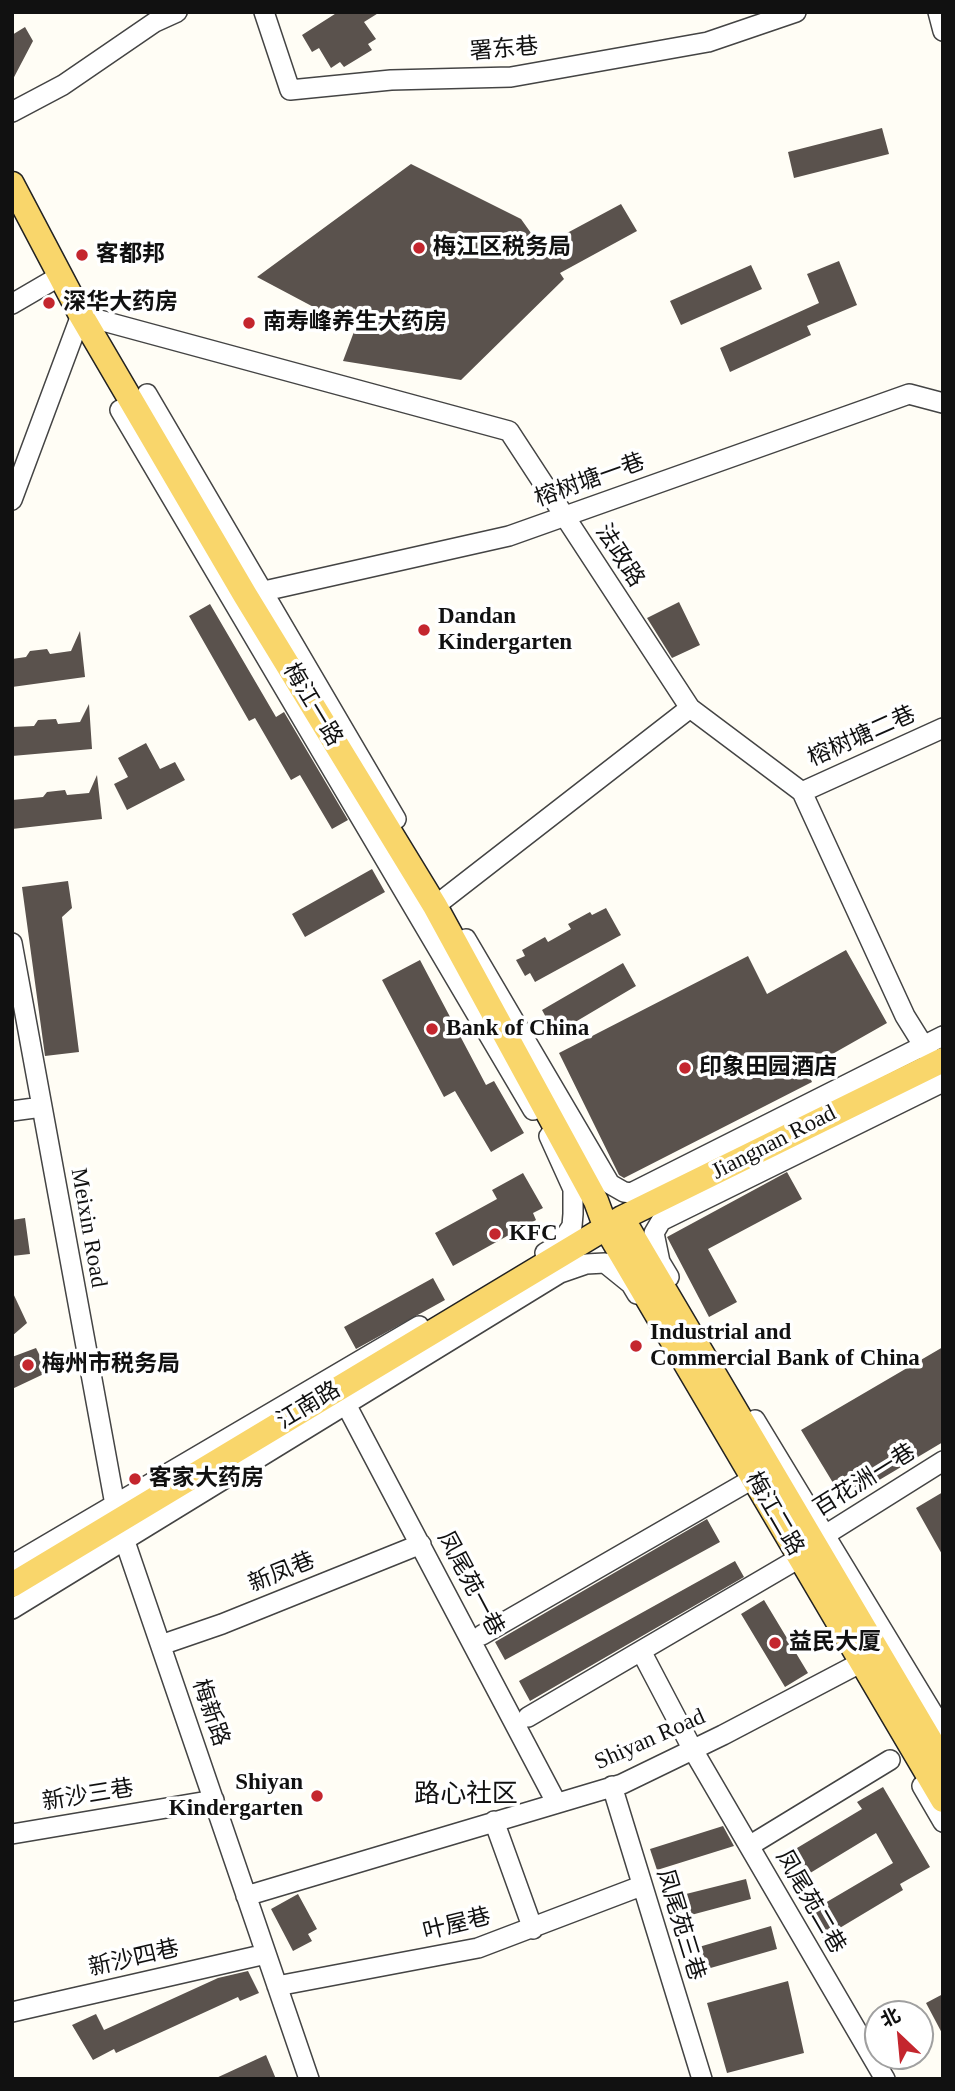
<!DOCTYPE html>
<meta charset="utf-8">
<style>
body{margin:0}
#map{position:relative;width:955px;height:2091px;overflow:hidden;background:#fffdf5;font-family:"Times New Roman","Noto Sans SC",serif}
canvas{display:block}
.frame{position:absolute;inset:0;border:14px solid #111;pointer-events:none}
.north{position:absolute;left:864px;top:2000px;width:70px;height:70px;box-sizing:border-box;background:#fff;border:2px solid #a0a0a0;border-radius:50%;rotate:334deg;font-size:19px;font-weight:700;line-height:28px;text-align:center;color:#111}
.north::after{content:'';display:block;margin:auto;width:24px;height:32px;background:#c4262e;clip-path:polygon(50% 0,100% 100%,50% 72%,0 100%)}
</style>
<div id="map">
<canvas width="955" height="2091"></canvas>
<div class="frame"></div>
<div class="north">北</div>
</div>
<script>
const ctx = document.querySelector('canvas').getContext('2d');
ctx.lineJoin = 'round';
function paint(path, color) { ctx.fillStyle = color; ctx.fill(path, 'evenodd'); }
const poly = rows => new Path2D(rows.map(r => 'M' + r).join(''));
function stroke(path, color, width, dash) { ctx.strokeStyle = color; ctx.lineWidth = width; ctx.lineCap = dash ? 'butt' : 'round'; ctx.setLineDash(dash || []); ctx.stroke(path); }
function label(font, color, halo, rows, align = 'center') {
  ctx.font = font + ' "Times New Roman","Noto Sans SC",serif'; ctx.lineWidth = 7; ctx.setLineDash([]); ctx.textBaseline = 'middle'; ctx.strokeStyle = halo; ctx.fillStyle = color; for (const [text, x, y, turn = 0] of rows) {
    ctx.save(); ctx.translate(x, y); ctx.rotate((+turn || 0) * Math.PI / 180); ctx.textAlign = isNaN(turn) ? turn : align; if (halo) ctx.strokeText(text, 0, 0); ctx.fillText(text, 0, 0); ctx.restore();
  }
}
paint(poly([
 [338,12,380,12,364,22,376,39,368,44,372,50,344,67,340,62,331,68,319,48,312,52,302,35],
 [25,27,33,41,12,81,12,35],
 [882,128,889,154,794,178,788,152],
 [411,164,521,219,541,247,621,204,637,231,560,273,564,279,461,380,343,361,355,329,257,277],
 [839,261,857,305,807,326,811,335,730,372,720,348,819,303,807,274],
 [751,265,762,289,681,325,670,301],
 [679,602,700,645,672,658,647,618],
 [210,604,276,717,284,712,348,820,332,829,300,775,291,780,255,718,249,721,189,616],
 [80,631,85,677,12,687,12,659,26,657,30,651,47,649,50,654,71,651],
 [89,704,92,749,12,756,12,727,34,726,38,720,56,719,58,724,80,722],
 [146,743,160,769,175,762,185,780,127,810,114,784,128,777,118,758],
 [97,775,102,819,12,829,12,800,43,797,47,792,65,790,67,795,89,793],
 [372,869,385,892,305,937,292,914],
 [68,881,72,908,62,917,79,1052,45,1056,22,887],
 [606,908,621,935,535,982,530,973,525,976,516,960,525,956,522,950,545,937,548,942,571,929,568,924,590,912,592,915],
 [846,950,887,1023,806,1069,812,1082,624,1178,619,1175,559,1053,748,956,767,994],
 [420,960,486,1085,494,1081,524,1133,491,1152,455,1091,444,1097,382,980],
 [623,963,636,986,555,1034,542,1010],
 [787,1172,802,1199,708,1249,737,1302,709,1317,667,1237],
 [523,1173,543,1208,533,1213,536,1220,453,1266,435,1233,497,1199,492,1190],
 [25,1218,30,1254,12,1256,12,1220],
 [433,1278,445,1300,356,1349,344,1327],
 [12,1291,27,1323,12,1336],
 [943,1347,943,1442,844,1501,801,1430],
 [36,1348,48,1372,12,1389,12,1357],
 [943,1492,943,1556,916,1508],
 [707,1519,720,1542,505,1660,495,1642],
 [735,1561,744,1577,530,1701,519,1681],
 [764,1600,808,1673,785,1687,741,1614],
 [883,1787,930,1867,900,1884,903,1890,823,1938,808,1913,893,1863,876,1833,792,1884,777,1860,862,1809,857,1802],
 [723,1826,734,1846,657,1870,650,1849],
 [746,1879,751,1899,676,1919,670,1898],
 [298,1894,317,1929,308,1934,312,1941,293,1951,271,1909],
 [771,1926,777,1949,693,1973,685,1951],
 [248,1971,259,1993,240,2001,238,1997,116,2053,114,2049,93,2060,72,2025,96,2014,104,2030,218,1978],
 [788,1981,804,2053,727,2073,707,2003],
 [943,1994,943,2035,926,2003],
 [266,2055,276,2079,214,2079]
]), '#5a524d');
const minor = poly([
 [264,12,290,90,391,80,511,77,708,42,796,12],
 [938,12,943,31],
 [12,112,63,85,155,22,177,12],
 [12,304,60,276],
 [147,394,396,819],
 [120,410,533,1110],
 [12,500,81,315,509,431,690,708,802,792,905,1016,943,1077],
 [251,594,509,536,909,394,943,403],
 [802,792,943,728],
 [435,906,690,708],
 [466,939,610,1184,624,1192,631,1193,943,1036],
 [12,943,118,1521,309,2079],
 [12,1111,42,1107],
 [545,1253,560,1244,572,1226,573,1214,573,1189,549,1136],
 [669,1277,660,1262,654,1233,661,1221,943,1082],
 [341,1395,556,1802],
 [755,1420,943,1730],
 [814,1542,943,1461],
 [12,1565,419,1326],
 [12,1609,560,1273,586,1264,605,1263,631,1284,637,1294],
 [482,1635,749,1481],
 [161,1645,222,1624,421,1544],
 [641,1651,693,1750,885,2079],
 [528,1717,796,1560],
 [612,1786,702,2079],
 [922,1786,943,1822],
 [494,1821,533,1929],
 [12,1834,214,1800],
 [749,1846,890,1760],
 [246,1896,622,1784,723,1735,862,1662],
 [277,1986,478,1948,641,1886],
 [12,2012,266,1954]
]);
const major = poly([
 [12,184,81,315,245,595,435,906,596,1201,606,1228,943,1800],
 [622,1218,943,1762],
 [12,1585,622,1218,943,1060]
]);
stroke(minor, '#444', 22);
stroke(major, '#222', 27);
stroke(minor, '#fff', 19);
stroke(major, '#f9d66b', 24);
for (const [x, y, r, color] of [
 [419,248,7,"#c4262e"],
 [82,255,7,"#c4262e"],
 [49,303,7,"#c4262e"],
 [249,323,7,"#c4262e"],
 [424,630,7,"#c4262e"],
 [432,1029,7,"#c4262e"],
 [685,1068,7,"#c4262e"],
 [495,1234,7,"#c4262e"],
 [636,1346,7,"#c4262e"],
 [28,1365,7,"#c4262e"],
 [135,1479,7,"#c4262e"],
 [775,1643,7,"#c4262e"],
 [317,1796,7,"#c4262e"]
]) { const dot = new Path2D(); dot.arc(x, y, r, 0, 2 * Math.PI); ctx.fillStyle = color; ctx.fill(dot); stroke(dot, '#fff', 2.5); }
label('23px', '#111', '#fff', [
 ["署东巷",504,50,-5],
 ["榕树塘一巷",590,481,-20],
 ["法政路",619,556,57],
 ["梅江一路",312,705,59],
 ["榕树塘二巷",862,737,-24],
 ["Jiangnan Road",774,1143,-27],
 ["Meixin Road",88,1228,80],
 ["江南路",309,1406,-31],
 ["百花洲一巷",865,1481,-32],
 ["梅江二路",774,1514,60],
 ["新凤巷",282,1573,-22],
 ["凤尾苑一巷",470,1584,62],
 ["梅新路",210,1713,71],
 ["Shiyan Road",650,1740,-24],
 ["新沙三巷",88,1796,-9],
 ["凤尾苑二巷",810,1902,60],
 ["叶屋巷",457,1925,-14],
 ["凤尾苑三巷",680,1925,73],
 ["新沙四巷",134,1959,-13]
]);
label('bold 23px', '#111', '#fff', [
 ["梅江区税务局",433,248],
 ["客都邦",96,255],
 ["深华大药房",63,303],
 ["南寿峰养生大药房",263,323],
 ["Dandan",438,617],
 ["Kindergarten",438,643],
 ["Bank of China",446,1029],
 ["印象田园酒店",699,1068],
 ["KFC",509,1234],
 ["Industrial and",650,1333],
 ["Commercial Bank of China",650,1359],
 ["梅州市税务局",42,1365],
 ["客家大药房",149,1479],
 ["益民大厦",789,1643],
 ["Shiyan",303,1783,"right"],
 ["Kindergarten",303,1809,"right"]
], 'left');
label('26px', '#111', '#fff', [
 ["路心社区",466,1795]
]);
</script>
